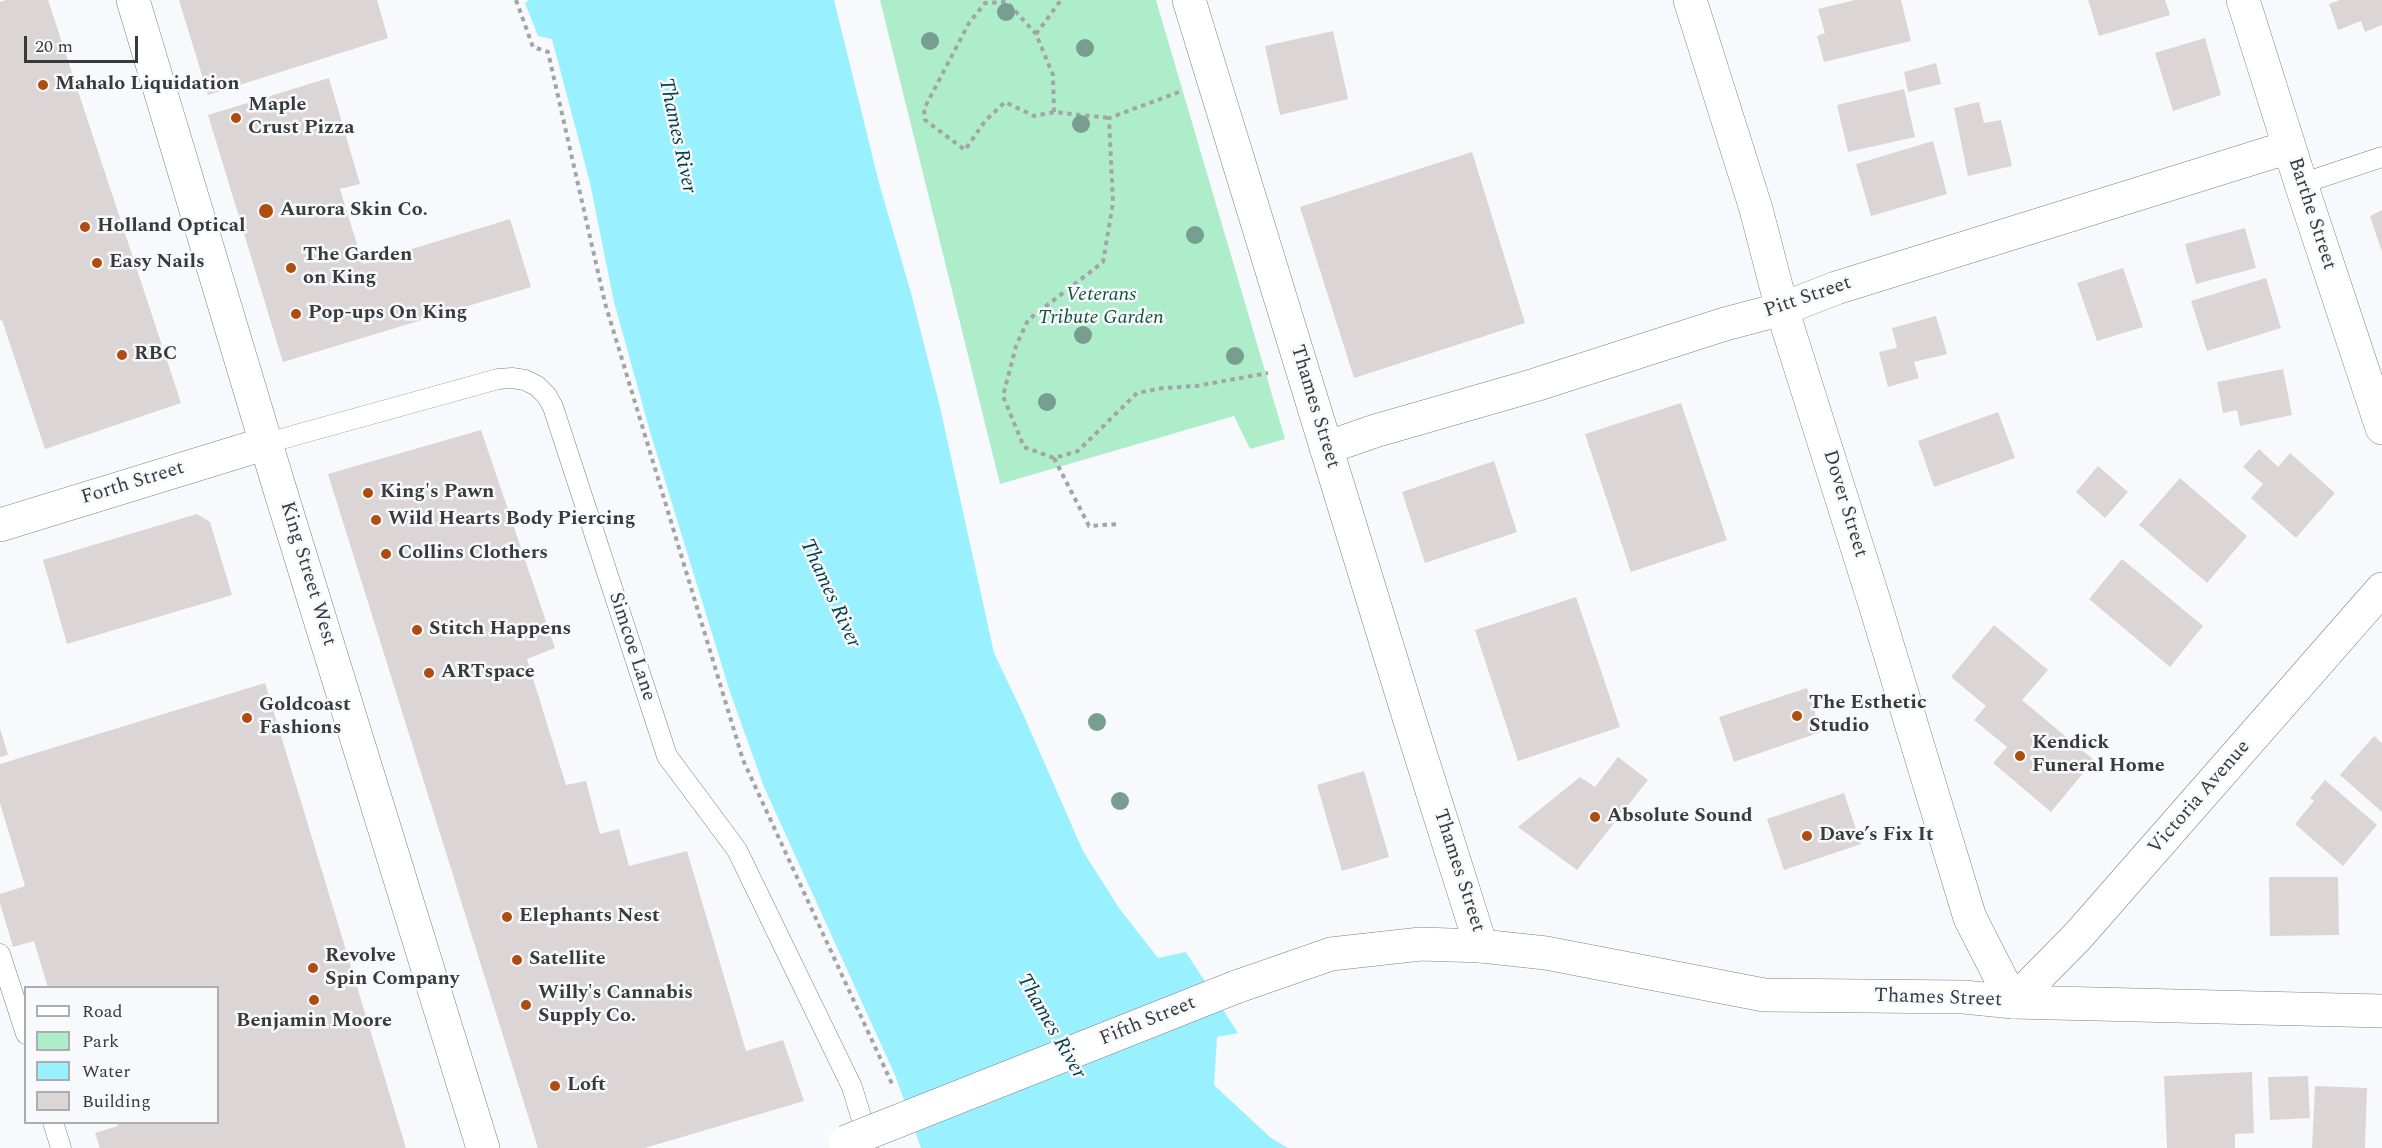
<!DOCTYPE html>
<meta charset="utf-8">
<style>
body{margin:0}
#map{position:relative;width:2382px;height:1148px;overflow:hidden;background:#f8f9fd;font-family:Spectral,serif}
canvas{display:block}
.legend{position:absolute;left:24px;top:986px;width:195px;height:138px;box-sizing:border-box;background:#f8f9fd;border:2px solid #acadaf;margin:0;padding:8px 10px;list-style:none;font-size:18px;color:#393a3b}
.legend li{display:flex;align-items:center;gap:12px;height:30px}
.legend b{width:30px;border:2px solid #acadaf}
.scale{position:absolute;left:24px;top:36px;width:114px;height:27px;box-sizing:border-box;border:3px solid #393a3b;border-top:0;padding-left:8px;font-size:18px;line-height:21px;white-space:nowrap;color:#393a3b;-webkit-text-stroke:4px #f8f9fd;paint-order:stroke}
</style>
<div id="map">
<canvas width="2382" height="1148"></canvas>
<ul class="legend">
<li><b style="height:8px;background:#fff"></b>Road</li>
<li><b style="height:16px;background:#adedc9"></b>Park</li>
<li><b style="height:16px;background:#99f0ff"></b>Water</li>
<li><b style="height:16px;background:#dbd6d5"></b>Building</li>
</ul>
<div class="scale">20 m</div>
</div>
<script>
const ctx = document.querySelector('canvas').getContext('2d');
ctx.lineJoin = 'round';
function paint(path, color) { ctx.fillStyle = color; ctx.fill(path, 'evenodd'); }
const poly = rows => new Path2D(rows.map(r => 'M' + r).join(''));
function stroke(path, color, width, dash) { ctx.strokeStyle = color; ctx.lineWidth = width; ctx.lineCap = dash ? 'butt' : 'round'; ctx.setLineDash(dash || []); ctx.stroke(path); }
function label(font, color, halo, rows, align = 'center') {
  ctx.font = font + ' Spectral,serif'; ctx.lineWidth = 5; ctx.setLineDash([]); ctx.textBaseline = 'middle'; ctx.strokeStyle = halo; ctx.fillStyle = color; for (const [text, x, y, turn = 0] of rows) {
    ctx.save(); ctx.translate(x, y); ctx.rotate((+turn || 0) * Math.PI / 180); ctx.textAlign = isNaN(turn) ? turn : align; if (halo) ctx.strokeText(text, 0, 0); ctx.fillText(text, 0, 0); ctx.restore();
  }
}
paint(poly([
 [880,0,1156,0,1285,439,1250,449,1234,416,1000,484]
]), '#adedc9');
paint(poly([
 [529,0,834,0,879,183,911,293,940,407,994,653,1023,714,1083,851,1119,908,1158,958,1186,952,1238,1033,1217,1037,1214,1085,1271,1138,1288,1148,921,1148,895,1075,764,787,730,692,651,435,614,302,590,183,552,39,538,36,525,3]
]), '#99f0ff');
paint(poly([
 [6,0,48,0,181,403,45,449,2,320,0,321,0,2],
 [179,0,377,0,388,38,208,95],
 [1855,0,1901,0,1911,41,1824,62,1817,36,1825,33,1818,9],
 [2088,0,2165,0,2170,15,2099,36],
 [2340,0,2382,0,2382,25,2365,32,2361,21,2338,30,2329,4],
 [1333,31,1348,99,1280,115,1265,46],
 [2205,38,2221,95,2173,111,2155,53],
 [1936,63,1941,84,1908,92,1904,72],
 [329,78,360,184,340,189,363,264,510,219,531,287,283,362,208,115],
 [1904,89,1915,137,1848,152,1837,105],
 [1979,102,1984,123,2001,120,2012,166,1968,176,1954,108],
 [1933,141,1947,194,1871,216,1856,164],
 [1472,152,1525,323,1354,378,1300,207],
 [2382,210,2382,252,2370,216],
 [2245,228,2256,268,2196,284,2185,244],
 [2123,268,2143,327,2097,341,2077,283],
 [2266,278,2281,328,2207,351,2191,301],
 [1936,316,1947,354,1914,362,1919,378,1888,387,1879,352,1897,348,1892,328],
 [2283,369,2292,415,2240,426,2237,410,2223,413,2217,382],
 [1681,403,1727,540,1631,572,1585,434],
 [1998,412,2015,458,1934,487,1918,441],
 [481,430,555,648,527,659,566,785,586,781,600,834,619,829,629,866,687,851,746,1051,783,1040,804,1101,645,1148,538,1148,328,474],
 [2259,449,2278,467,2290,453,2335,493,2296,538,2251,498,2263,484,2243,467],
 [1494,461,1517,532,1425,563,1402,492],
 [2098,466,2128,492,2105,518,2076,492],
 [2180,478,2247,536,2207,583,2139,525],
 [197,514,210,522,232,595,67,644,43,560],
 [2122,559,2203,626,2170,667,2089,599],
 [1576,597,1620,727,1518,761,1475,630],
 [1994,625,2048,670,2022,700,2094,760,2051,812,1993,763,2007,747,1974,720,1986,706,1951,677],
 [265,683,406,1148,100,1148,95,1133,118,1126,117,1122,218,1122,218,988,48,988,34,941,13,947,0,903,0,894,25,886,0,803,0,764],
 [1807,688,1821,732,1734,762,1719,717],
 [0,728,8,755,0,757],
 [2374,736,2382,743,2382,812,2340,775],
 [1618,757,1648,780,1577,870,1518,827,1580,777,1595,787],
 [1364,771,1389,857,1342,871,1317,785],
 [2325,780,2377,825,2343,866,2295,824,2314,801,2310,798],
 [1844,793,1861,844,1784,870,1767,819],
 [2269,877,2338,877,2339,935,2270,936],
 [2252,1072,2254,1133,2235,1134,2235,1148,2167,1148,2164,1076],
 [2308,1076,2310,1118,2270,1120,2268,1077],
 [2315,1086,2367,1088,2365,1148,2312,1148]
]), '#dbd6d5');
const service = poly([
 [2301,184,2382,157],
 [267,443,498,379,512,378,525,380,537,386,547,396,553,407,667,756,737,850,852,1087,869,1143],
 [0,954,26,1034],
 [53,1122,61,1148]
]);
const minor = poly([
 [1189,0,1411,724,1481,946],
 [1690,0,1756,209,1782,309,1874,601,1970,918,2013,1002,2382,1011],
 [2243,0,2301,184,2382,428],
 [1326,448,1375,431,1535,385,1725,324,1782,309,1836,288,2289,147]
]);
const tertiary = poly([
 [133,0,277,480,483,1148],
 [0,525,267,443],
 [1236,987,1331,954,1421,944,1481,946,1546,953,1764,995,1964,997,2013,1002,2078,936,2382,589]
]);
stroke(service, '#7f8083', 21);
stroke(minor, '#7f8083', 34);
stroke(tertiary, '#7f8083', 34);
stroke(poly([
 [516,0,533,47,548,52,605,303,743,760,893,1086],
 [1036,34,1061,0],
 [1179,92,1109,118,1113,203,1103,262,1028,320,1016,346,1003,396,1024,447,1054,458,1078,451,1137,393,1163,388,1196,386,1268,373],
 [1054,112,1053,75,1036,34,1007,2,985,3,969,23,924,109,925,120,965,150,985,121,1005,102,1034,116,1054,112,1109,118],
 [1054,458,1089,526,1118,524]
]), '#a3a4a7', 4, [4.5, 4.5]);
stroke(service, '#fff', 20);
stroke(minor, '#fff', 33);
stroke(tertiary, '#fff', 33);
const tertiaryBridge = poly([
 [845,1142,1236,987]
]);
stroke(tertiaryBridge, '#7f8083', 34, []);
stroke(tertiaryBridge, '#fff', 33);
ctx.fillStyle = '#779e90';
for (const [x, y] of [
 [1006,12],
 [930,41],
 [1085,48],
 [1081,124],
 [1195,235],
 [1083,335],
 [1235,356],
 [1047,402],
 [1097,722],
 [1120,801]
]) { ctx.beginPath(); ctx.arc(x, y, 9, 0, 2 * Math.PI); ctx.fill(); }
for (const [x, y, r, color] of [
 [43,85,6,"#af4d10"],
 [236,118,6,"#af4d10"],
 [266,211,8,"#af4d10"],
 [85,227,6,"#af4d10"],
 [97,263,6,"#af4d10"],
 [291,268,6,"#af4d10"],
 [296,314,6,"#af4d10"],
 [122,355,6,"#af4d10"],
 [368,493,6,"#af4d10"],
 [376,520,6,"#af4d10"],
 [386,554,6,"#af4d10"],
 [417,630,6,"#af4d10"],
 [429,673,6,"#af4d10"],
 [1797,716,6,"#af4d10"],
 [247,718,6,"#af4d10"],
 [2020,756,6,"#af4d10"],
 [1595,817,6,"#af4d10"],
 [1807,836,6,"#af4d10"],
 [507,917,6,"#af4d10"],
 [517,960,6,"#af4d10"],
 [313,968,6,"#af4d10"],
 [314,1000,6,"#af4d10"],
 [526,1005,6,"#af4d10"],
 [555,1086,6,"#af4d10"]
]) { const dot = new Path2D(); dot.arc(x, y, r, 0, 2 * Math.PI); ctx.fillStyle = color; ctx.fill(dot); stroke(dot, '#f8f9fd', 2); }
label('bold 20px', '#393a3b', '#f8f9fd', [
 ["Mahalo Liquidation",55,85],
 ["Maple",248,106],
 ["Crust Pizza",248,129],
 ["Aurora Skin Co.",280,211],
 ["Holland Optical",97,227],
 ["The Garden",303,256],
 ["on King",303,279],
 ["Easy Nails",109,263],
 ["Pop-ups On King",308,314],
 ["RBC",134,355],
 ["King's Pawn",380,493],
 ["Wild Hearts Body Piercing",388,520],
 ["Collins Clothers",398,554],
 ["Stitch Happens",429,630],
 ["ARTspace",441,673],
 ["The Esthetic",1809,704],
 ["Studio",1809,727],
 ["Goldcoast",259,706],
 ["Fashions",259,729],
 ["Kendick",2032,744],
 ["Funeral Home",2032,767],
 ["Absolute Sound",1607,817],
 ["Dave’s Fix It",1819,836],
 ["Elephants Nest",519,917],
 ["Revolve",325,957],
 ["Spin Company",325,980],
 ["Satellite",529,960],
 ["Willy's Cannabis",538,994],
 ["Supply Co.",538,1017],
 ["Benjamin Moore",314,1022,"center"],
 ["Loft",567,1086]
], 'left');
label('20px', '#393a3b', '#f8f9fd', [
 ["Barthe Street",2311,214,72],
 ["Pitt Street",1808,298,-19],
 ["Thames Street",1314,407,73],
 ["Forth Street",133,484,-17],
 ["Dover Street",1844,504,73],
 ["King Street West",307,574,73],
 ["Simcoe Lane",631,647,72],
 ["Victoria Avenue",2200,798,-49],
 ["Thames Street",1458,871,72],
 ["Thames Street",1938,999,2],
 ["Fifth Street",1148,1022,-22]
]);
label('italic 20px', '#0e5336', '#f8f9fd', [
 ["Veterans",1101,296],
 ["Tribute Garden",1101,319]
]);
label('italic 21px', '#043d45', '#f8f9fd', [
 ["Thames River",676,136,78],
 ["Thames River",829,594,65],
 ["Thames River",1050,1027,60]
]);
</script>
